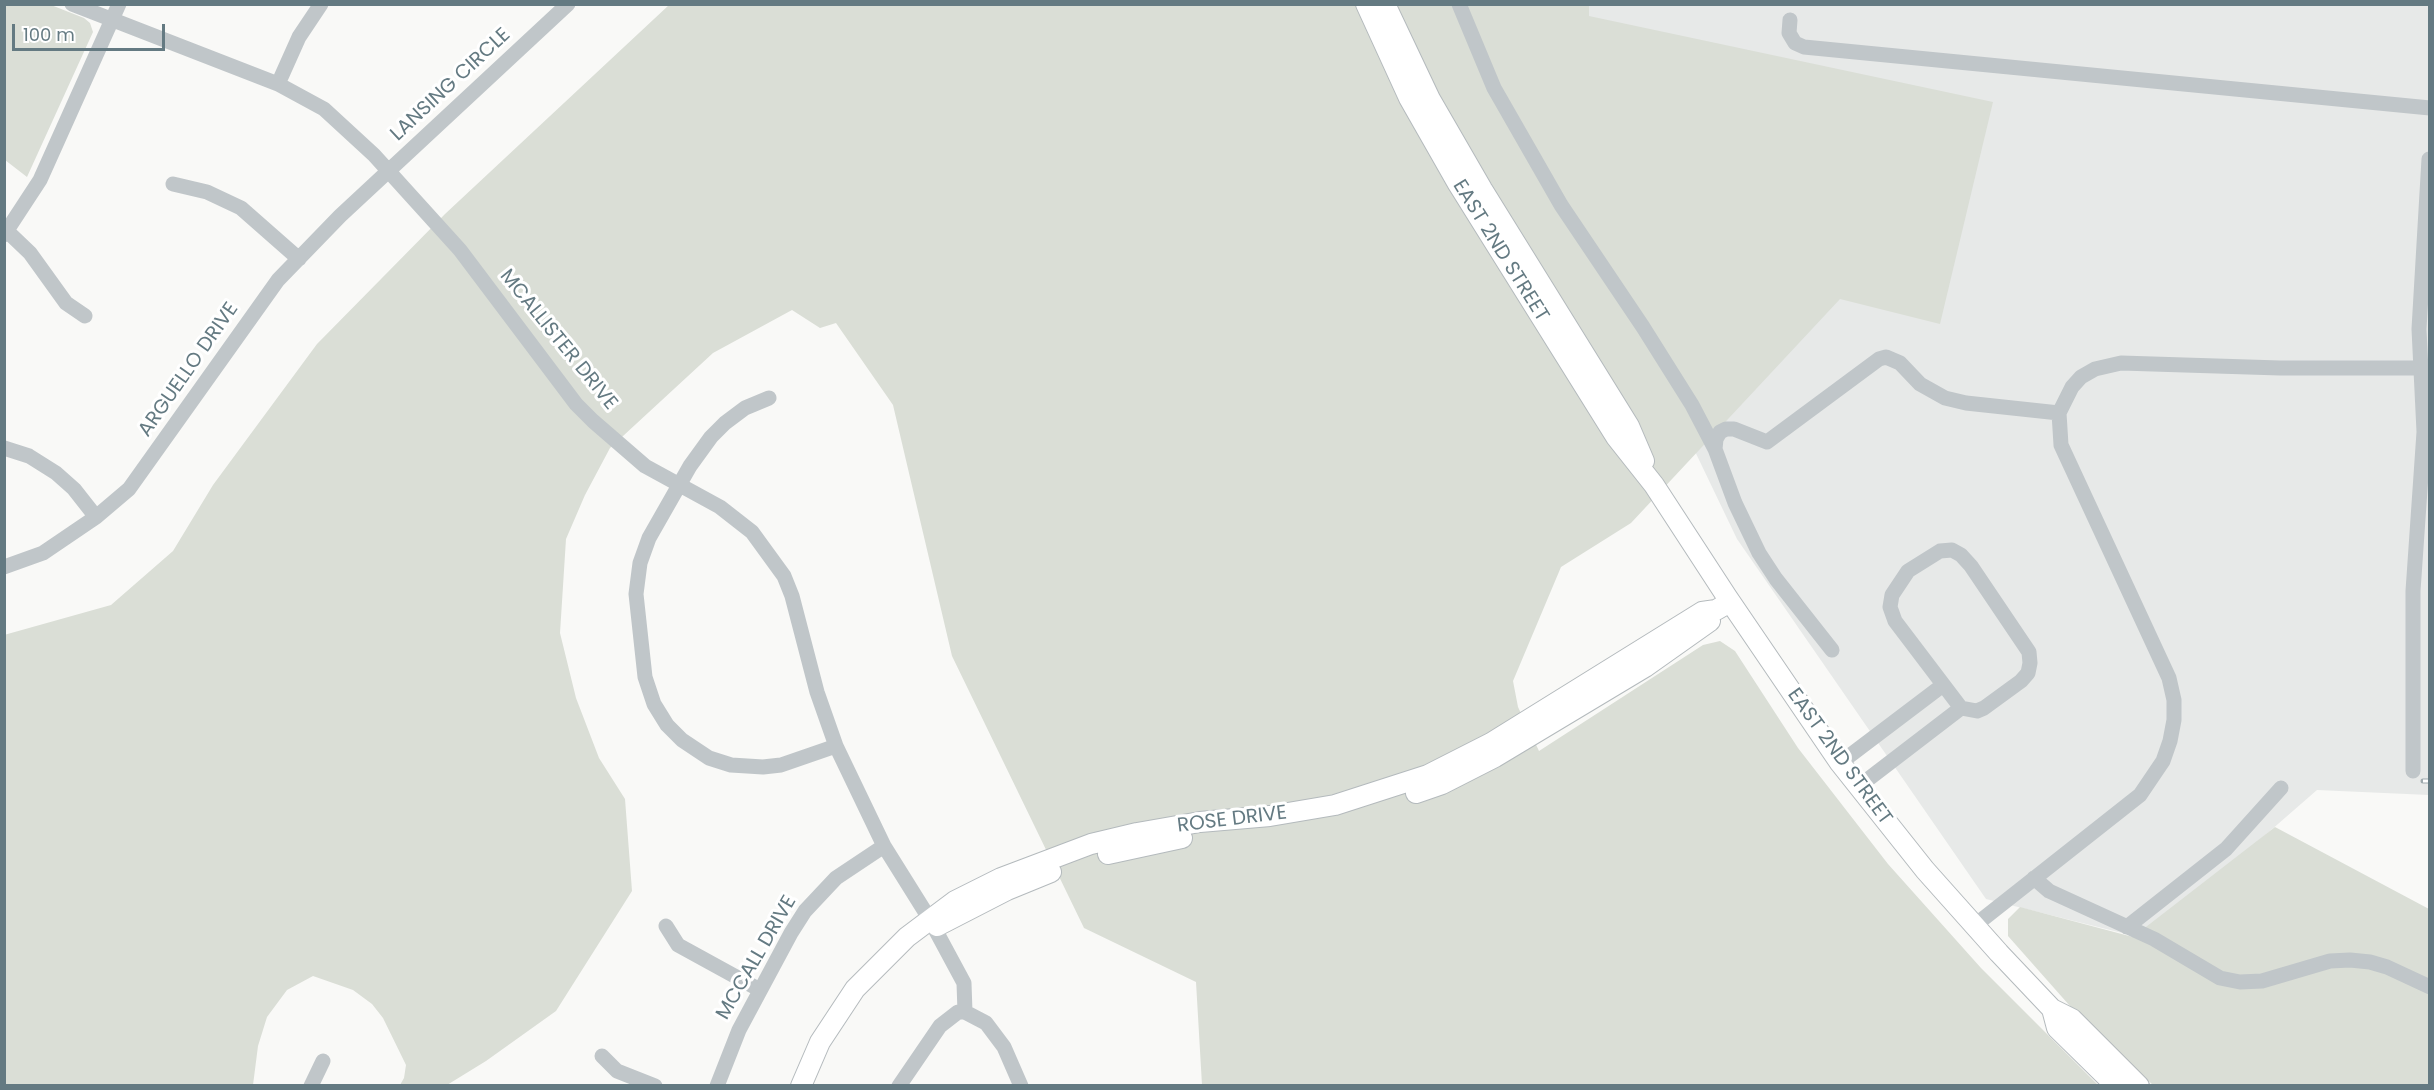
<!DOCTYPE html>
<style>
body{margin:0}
#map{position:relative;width:2434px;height:1090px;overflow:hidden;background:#f9f9f7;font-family:Poppins,sans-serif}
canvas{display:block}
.frame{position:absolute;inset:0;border:6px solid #647a82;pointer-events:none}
.scale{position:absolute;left:12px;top:24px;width:153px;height:27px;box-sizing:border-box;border:3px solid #647a82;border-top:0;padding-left:8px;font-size:18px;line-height:21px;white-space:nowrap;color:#647a82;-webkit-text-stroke:4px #fff;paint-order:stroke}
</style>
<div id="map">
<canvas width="2434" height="1090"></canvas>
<div class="frame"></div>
<div class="scale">100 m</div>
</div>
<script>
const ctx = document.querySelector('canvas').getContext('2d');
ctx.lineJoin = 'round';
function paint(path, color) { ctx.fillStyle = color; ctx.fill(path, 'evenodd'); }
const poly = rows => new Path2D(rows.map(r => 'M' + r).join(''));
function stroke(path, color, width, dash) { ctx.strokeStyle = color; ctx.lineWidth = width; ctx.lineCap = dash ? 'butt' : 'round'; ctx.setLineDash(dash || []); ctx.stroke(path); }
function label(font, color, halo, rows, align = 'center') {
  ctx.font = font + ' Poppins,sans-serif'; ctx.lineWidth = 6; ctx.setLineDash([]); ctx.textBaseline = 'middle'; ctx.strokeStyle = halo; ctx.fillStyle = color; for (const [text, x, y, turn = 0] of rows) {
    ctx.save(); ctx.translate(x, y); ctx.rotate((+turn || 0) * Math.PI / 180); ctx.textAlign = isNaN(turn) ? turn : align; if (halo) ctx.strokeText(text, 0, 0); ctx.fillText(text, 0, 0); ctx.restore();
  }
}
paint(poly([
 [1587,5,2429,5,2429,795,2317,790,2146,939,1986,899,1737,539,1655,368]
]), '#e7e9e8');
paint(poly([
 [4,5,51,5,84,18,90,23,93,32,27,177,5,160],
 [669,5,1589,5,1589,16,1993,102,1940,324,1840,299,1631,523,1561,567,1513,681,1518,707,1539,751,1703,645,1720,641,1735,651,1798,748,1888,864,1981,968,2098,1085,1202,1085,1196,982,1084,928,952,656,893,405,836,323,820,328,792,310,713,353,610,448,585,495,566,539,560,633,576,698,599,758,625,799,632,891,556,1011,486,1061,447,1085,400,1085,404,1078,406,1065,383,1018,372,1004,353,990,313,976,287,990,267,1017,258,1046,253,1085,5,1085,4,635,111,605,173,551,213,485,317,344,445,214],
 [2275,827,2429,909,2429,1085,2153,1085,2085,1023,2008,936,2008,919,2020,907,2133,937]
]), '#daded6');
const major = poly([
 [1366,4,1409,98,1458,184,1616,437,1654,485,1727,597,1840,763,1925,870,1999,953,2052,1009,2072,1019,2139,1086],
 [1385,4,1430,99,1482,189,1629,426,1644,461],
 [1416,793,1442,784,1495,757,1645,667,1710,621],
 [1108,854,1182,838],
 [937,926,1007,890,1051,872],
 [2052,1009,2057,1028,2116,1086],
 [801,1086,820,1042,855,989,907,937,955,901,1001,878,1091,844,1137,833,1200,822,1270,816,1335,805,1428,775,1491,743,1702,612,1716,610,1730,602]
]);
stroke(major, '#b4babd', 22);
stroke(poly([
 [72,4,278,84,324,109,374,155,460,250,576,404,593,421,645,466,720,507,752,532,784,576,792,596,817,692,836,746,884,846,929,918,964,983,965,1012],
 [1459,4,1494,88,1561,205,1643,327,1692,405,1715,449,1735,503,1759,553,1776,579,1832,650],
 [1790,20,1789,33,1795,43,1804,47,2430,108],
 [278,84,299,37,321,4],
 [173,184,207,192,241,208,299,259],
 [8,232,30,253,66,303,85,316],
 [4,235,40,180,119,4],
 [769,398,745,408,725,423,711,437,690,466,649,538,640,563,636,594,645,677,654,704,667,725,682,740,709,758,731,765,763,767,781,765,836,746],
 [4,448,29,456,56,473,74,489,96,517],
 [1715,449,1716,439,1720,432,1726,429,1734,429,1767,442,1879,359,1886,357,1900,363,1920,384,1945,398,1966,403,2059,413],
 [1952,550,1961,555,1971,566,2029,652,2030,663,2028,673,2021,681,1984,708,1977,711,1961,708,1895,621,1890,607,1892,595,1908,571,1940,551,1952,550],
 [4,567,43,553,96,517,129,489,278,280,340,216,568,4],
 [1840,763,1943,685],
 [2413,771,2413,591,2424,432,2419,329,2429,159],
 [1858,787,1961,708],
 [2034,878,2049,891,2154,939,2220,978,2240,982,2262,981,2330,961,2350,960,2370,962,2387,967,2430,987],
 [666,926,678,945,760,990],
 [1974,926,2140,795,2163,761,2170,741,2174,720,2174,700,2169,678,2061,445,2059,413,2072,387,2081,377,2095,369,2121,363,2280,368,2422,368],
 [2127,927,2226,849,2281,788],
 [602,1056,617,1071,655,1086],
 [311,1086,323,1061],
 [717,1086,739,1030,791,933,805,911,836,878,884,846],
 [899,1086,940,1026,958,1012,965,1012,986,1023,1004,1047,1021,1086]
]), '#c0c6c9', 15);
stroke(major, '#fff', 20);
const rail = poly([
 [2423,781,2430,781]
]);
stroke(rail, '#9faaae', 5);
stroke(rail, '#fff', 3, [9]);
label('20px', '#647a82', '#fff', [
 ["LANSING CIRCLE",451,85,-43],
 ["EAST 2ND STREET",1500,251,58],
 ["MCALLISTER DRIVE",558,340,51],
 ["ARGUELLO DRIVE",189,370,-55],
 ["EAST 2ND STREET",1839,757,54],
 ["ROSE DRIVE",1232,820,-7],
 ["MCCALL DRIVE",757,958,-60]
]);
</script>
